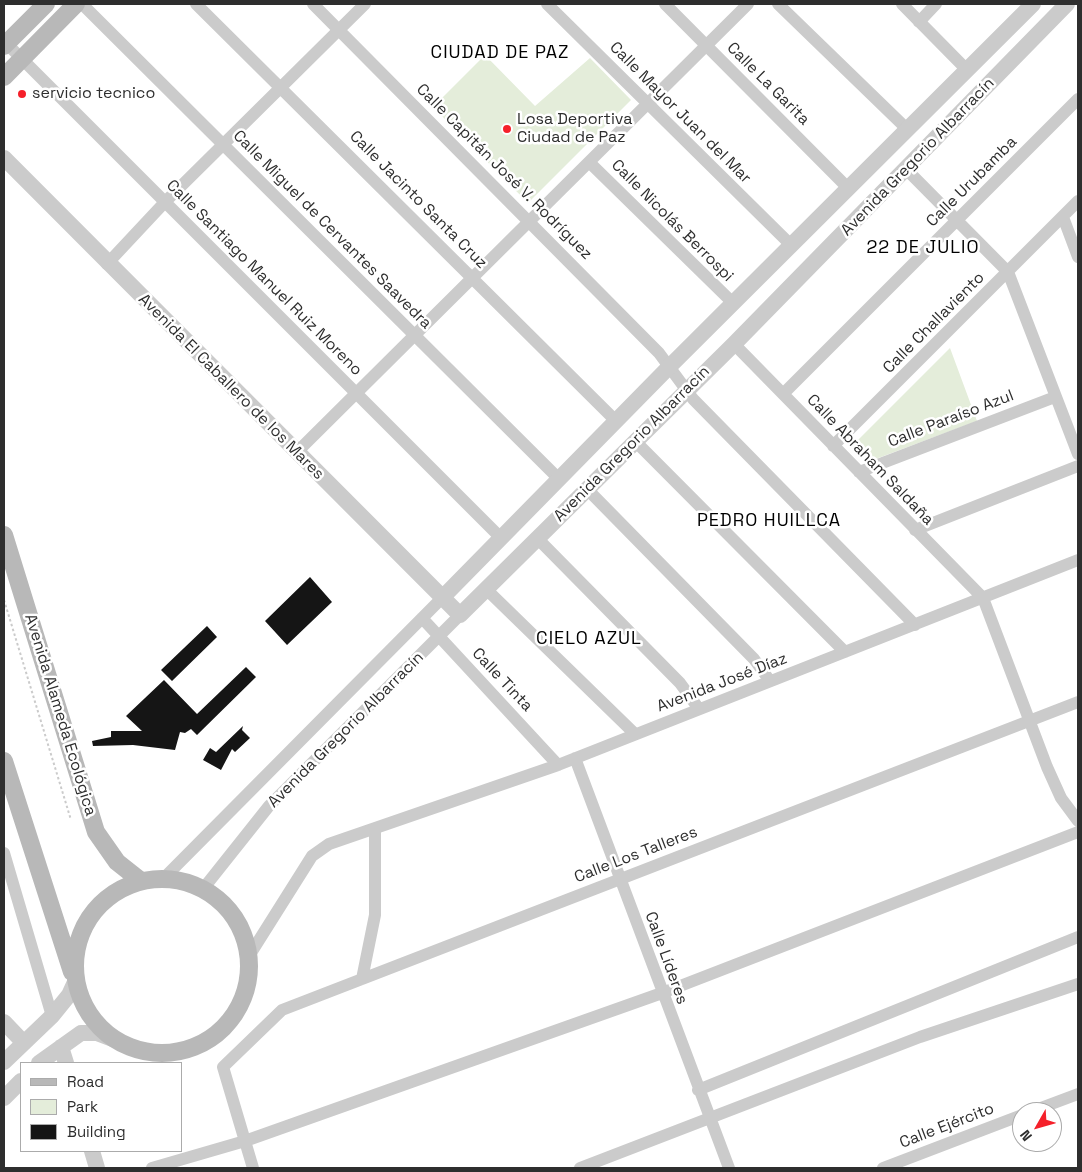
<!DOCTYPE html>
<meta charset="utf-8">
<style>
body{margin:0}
#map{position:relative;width:1082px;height:1172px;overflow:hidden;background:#fff;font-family:"Space Grotesk",sans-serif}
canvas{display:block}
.frame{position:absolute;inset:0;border:5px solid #2e2e2e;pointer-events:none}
.legend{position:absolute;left:20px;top:1062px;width:162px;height:90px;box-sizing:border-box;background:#fff;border:1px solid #ababab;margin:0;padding:6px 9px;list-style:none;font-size:15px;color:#2e2e2e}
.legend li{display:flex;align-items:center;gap:10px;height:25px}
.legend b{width:25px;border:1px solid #ababab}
.north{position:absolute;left:1012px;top:1102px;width:50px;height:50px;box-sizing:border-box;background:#fff;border:1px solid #ababab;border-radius:50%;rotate:232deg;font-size:14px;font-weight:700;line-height:20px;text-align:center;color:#2e2e2e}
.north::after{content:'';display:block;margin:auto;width:18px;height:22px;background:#f5202a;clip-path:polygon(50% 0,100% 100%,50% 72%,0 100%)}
</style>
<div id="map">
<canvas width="1082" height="1172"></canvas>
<div class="frame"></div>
<ul class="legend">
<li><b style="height:6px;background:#b8b8b8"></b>Road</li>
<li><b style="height:14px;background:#e4edda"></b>Park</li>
<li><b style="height:14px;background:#151515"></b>Building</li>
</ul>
<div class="north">N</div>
</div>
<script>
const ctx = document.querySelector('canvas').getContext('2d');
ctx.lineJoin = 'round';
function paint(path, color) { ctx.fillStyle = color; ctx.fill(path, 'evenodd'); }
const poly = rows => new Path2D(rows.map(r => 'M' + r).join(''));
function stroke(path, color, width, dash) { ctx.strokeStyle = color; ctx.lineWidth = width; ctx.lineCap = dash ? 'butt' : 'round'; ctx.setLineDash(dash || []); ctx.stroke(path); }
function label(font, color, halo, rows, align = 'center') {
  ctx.font = font + ' "Space Grotesk",sans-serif'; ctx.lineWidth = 5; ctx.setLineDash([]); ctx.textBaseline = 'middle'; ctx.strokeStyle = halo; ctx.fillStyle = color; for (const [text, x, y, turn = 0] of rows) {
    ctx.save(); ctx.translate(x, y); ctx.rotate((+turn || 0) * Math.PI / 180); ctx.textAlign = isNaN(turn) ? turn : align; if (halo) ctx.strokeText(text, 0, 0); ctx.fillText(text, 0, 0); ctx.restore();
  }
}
paint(poly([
 [485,55,535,106,590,58,631,100,528,203,433,107],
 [950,348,977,421,873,460,856,442]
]), '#e4edda');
paint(poly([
 [310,577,332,602,287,645,265,621],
 [207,626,217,637,172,681,161,670],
 [246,667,256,677,197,735,191,729,185,733,180,732,175,750,133,745,93,746,92,741,111,737,111,731,142,731,126,716,164,680,197,714],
 [243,726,242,730,250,738,235,752,232,749,221,770,203,760,210,748,216,752]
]), '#151515');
stroke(poly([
 [4,600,71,820]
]), '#cbcbcb', 2, [2.5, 2.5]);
stroke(poly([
 [82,4,559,479],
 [196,4,616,421],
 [313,4,659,353,693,399,915,625],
 [547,4,791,245],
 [665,4,848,188],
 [778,4,907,129],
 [902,4,967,70],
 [919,22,936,4],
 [4,41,501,538],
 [589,162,733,303],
 [906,169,1008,272,1078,454],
 [1063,217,1078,257],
 [107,264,165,202,365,4],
 [734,344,983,598,1047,767,1061,798,1078,821],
 [783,394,1078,99],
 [635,441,845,652],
 [833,446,1078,201],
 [297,452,748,4],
 [859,472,1055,397],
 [587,489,754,659,770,681],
 [915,530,1078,466],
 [537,538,680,683,699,709],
 [486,589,635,734],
 [422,618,558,765],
 [575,758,729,1168],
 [4,853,52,1016],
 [163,879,442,598],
 [203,889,269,806,460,615],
 [249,956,312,856,329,844,558,765,1078,560],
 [362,979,375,915,375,830],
 [698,1090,1078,937],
 [1030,1112,1078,1094],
 [152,1168,245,1141,662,993,1078,832],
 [253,1168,223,1067,282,1010,1078,702],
 [580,1168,920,1037,1078,984],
 [883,1168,1022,1115]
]), '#cbcbcb', 12);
stroke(poly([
 [4,158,460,615,734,344,1067,4],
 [442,598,669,367,1033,4],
 [4,1022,24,1043],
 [61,1047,66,1063],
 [4,1062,52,1016,69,995,75,982],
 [39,1063,81,1033,97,1033,118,1041],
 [4,1098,21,1081],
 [92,1151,97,1168]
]), '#cbcbcb', 16);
stroke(poly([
 [4,46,46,4],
 [4,77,76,4],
 [4,535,96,832,117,862,141,881],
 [4,761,72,972],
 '75 966a87 87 0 1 1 174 0a87 87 0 1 1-174 0Z'
]), '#b8b8b8', 18);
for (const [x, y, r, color] of [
 [22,94,5,"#f5202a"],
 [507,129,5,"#f5202a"]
]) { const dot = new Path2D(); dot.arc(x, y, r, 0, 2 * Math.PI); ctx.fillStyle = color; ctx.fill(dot); stroke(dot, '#fff', 2); }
label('16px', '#2e2e2e', '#fff', [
 ["Calle La Garita",768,84,45],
 ["Calle Mayor Juan del Mar",680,113,45],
 ["Avenida Gregorio Albarracín",918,157,-46],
 ["Calle Capitán José V. Rodríguez",504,172,45],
 ["Calle Urubamba",972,182,-45],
 ["Calle Jacinto Santa Cruz",418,200,45],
 ["Calle Nicolás Berrospi",672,221,45],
 ["Calle Miguel de Cervantes Saavedra",332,230,45],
 ["Calle Santiago Manuel Ruiz Moreno",264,278,45],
 ["Calle Challaviento",934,323,-45],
 ["Avenida El Caballero de los Mares",231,387,45],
 ["Calle Paraíso Azul",951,419,-21],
 ["Avenida Gregorio Albarracín",632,444,-45],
 ["Calle Abraham Saldaña",870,460,46],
 ["Calle Tinta",502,680,47],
 ["Avenida José Díaz",722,683,-21],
 ["Avenida Alameda Ecológica",60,715,73],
 ["Avenida Gregorio Albarracín",346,730,-45],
 ["Calle Los Talleres",636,855,-21],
 ["Calle Líderes",666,958,70],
 ["Calle Ejército",947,1126,-21]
]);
label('16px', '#2e2e2e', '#fff', [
 ["servicio tecnico",32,94],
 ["Losa Deportiva",517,120],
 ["Ciudad de Paz",517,138]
], 'left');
ctx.letterSpacing = '1px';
label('18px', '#000', '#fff', [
 ["CIUDAD DE PAZ",500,53],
 ["22 DE JULIO",923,248],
 ["PEDRO HUILLCA",769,521],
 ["CIELO AZUL",589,639]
]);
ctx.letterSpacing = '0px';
</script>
